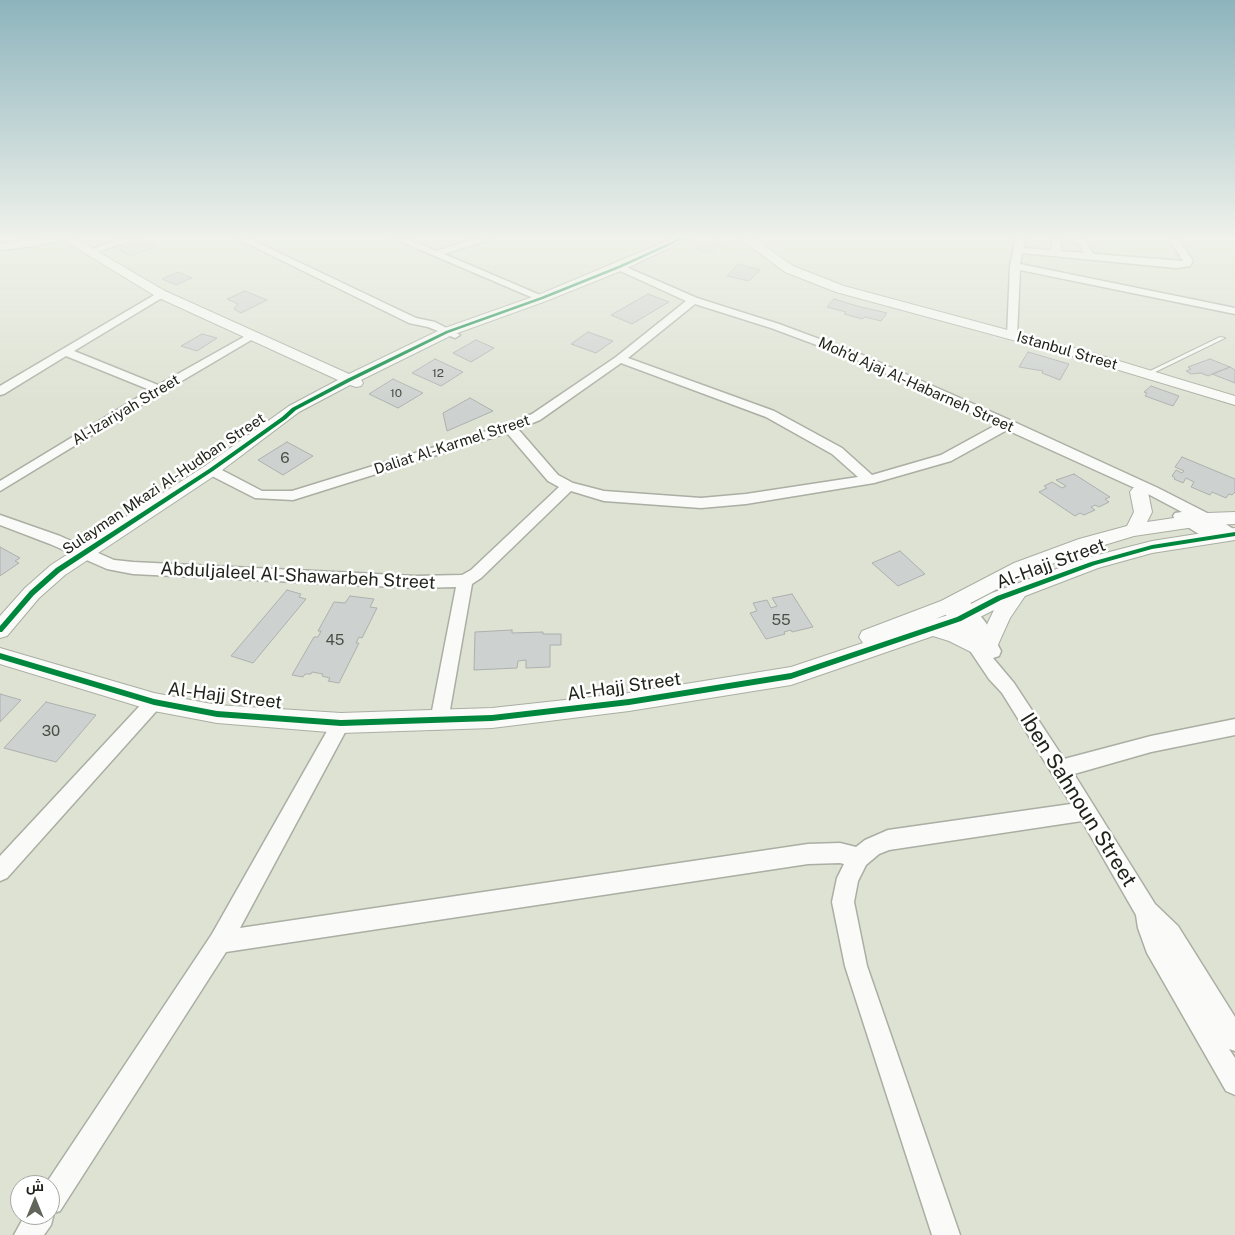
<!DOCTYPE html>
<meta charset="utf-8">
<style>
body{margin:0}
#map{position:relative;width:1235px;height:1235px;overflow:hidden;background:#dde2d3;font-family:"Public Sans",Cairo,sans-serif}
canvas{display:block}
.north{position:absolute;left:10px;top:1175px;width:50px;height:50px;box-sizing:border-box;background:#fff;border:1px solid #a5a7a3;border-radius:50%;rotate:0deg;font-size:14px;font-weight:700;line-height:20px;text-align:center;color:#1f2218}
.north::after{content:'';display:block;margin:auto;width:18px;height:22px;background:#626559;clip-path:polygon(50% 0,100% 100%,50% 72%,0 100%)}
</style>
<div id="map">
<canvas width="1235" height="1235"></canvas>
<div class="north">ش</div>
</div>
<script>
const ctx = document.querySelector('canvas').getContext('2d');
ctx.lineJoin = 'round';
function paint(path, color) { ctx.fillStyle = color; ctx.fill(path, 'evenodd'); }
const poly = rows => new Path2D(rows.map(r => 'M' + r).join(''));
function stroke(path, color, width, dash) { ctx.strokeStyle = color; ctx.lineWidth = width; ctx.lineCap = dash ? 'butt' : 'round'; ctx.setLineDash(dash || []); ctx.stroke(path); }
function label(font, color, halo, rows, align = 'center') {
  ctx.font = font + ' "Public Sans",sans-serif'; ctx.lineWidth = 5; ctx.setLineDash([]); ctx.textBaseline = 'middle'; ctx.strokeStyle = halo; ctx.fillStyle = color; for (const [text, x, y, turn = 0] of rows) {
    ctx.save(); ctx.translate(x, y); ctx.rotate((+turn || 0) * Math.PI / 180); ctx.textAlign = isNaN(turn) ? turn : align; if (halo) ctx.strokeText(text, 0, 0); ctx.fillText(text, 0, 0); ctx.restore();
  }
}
const building = poly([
 [713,239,725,244,707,253,695,248,713,239],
 [147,240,158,246,130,256,119,249,147,240],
 [738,264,745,266,760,270,749,281,727,276,738,264],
 [178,272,192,278,176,285,162,279,178,272],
 [245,291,267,300,241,313,234,309,238,304,227,299,245,291],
 [648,294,669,302,632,324,611,315,648,294],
 [834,299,857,306,887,313,881,321,865,317,862,319,844,314,846,312,827,307,834,299],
 [588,332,613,341,596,353,571,344,588,332],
 [202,334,217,338,197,351,181,346,202,334],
 [476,340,494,348,471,362,453,353,476,340],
 [1028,352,1069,364,1060,380,1042,373,1043,371,1019,367,1028,352],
 [435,359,463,372,441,386,412,373,435,359],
 [1210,359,1230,367,1208,376,1201,373,1191,374,1186,371,1191,369,1188,367,1210,359],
 [1230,367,1235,370,1235,383,1212,374,1230,367],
 [393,379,423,393,398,408,369,394,393,379],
 [1151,386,1179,396,1173,406,1145,396,1147,393,1144,392,1151,386],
 [470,398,493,411,447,431,443,413,470,398],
 [287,442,313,456,283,475,258,460,287,442],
 [1182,457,1235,479,1235,492,1232,495,1229,494,1226,498,1212,492,1210,495,1191,487,1194,482,1186,478,1183,483,1174,479,1175,478,1172,476,1176,470,1182,473,1184,471,1175,467,1182,457],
 [1074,474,1110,497,1105,499,1109,502,1099,507,1095,505,1091,507,1095,510,1084,515,1080,513,1075,516,1039,492,1047,488,1044,486,1052,482,1062,488,1066,486,1056,480,1074,474],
 [0,547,20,558,15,561,19,563,0,576,0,547],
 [900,551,925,574,898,586,872,563,900,551],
 [287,590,301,594,299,597,306,599,253,663,231,656,287,590],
 [792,594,813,627,792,632,791,630,784,632,785,634,766,639,750,613,757,611,753,603,767,600,771,608,777,606,772,598,792,594],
 [350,596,374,599,370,607,377,608,362,638,359,637,356,643,359,643,339,683,328,681,330,678,322,676,323,674,312,672,311,674,305,674,303,677,292,675,314,637,318,637,321,631,318,631,334,602,345,603,350,596],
 [512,630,512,633,543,632,543,634,561,634,561,645,550,645,550,667,526,668,526,660,518,661,517,668,474,670,475,632,512,630],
 [0,694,21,700,0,722,0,694],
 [46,702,96,715,56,762,4,748,46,702]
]);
paint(building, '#cdd1cf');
stroke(building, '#acb0ae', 1);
const service = poly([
 [1220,337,1225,338,1149,375,1144,374,1220,337]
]);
const minor = poly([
 [55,236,72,236,70,238,35,246,0,250,0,244,55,236],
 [129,236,143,236,92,254,89,255,84,252,129,236],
 [232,236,244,236,416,318,435,322,460,335,455,338,428,327,409,323,232,236],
 [388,236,401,236,436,251,483,236,496,236,495,238,444,254,547,298,542,301,538,300,388,236],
 [1016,236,1026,236,1023,248,1051,250,1053,236,1073,236,1084,239,1094,254,1183,261,1167,236,1176,236,1193,261,1190,266,1176,268,1022,253,1020,264,1235,308,1235,314,1020,270,1017,336,1016,338,1008,338,1007,336,1010,266,1016,236],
 [1063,239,1078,243,1084,253,1061,251,1061,240,1063,239],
 [619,264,697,298,779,324,865,356,1012,421,1158,488,1213,516,1235,530,1235,539,1227,539,1221,535,1222,537,1220,541,1210,541,1175,519,1173,516,1175,513,1182,512,1148,494,1007,430,951,461,874,483,746,504,701,508,604,501,571,491,481,578,472,584,448,721,445,727,439,729,433,727,430,721,456,587,416,588,133,574,107,569,50,544,0,525,0,515,60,536,114,560,133,562,416,576,462,575,471,570,559,487,548,481,507,433,293,500,255,498,206,473,204,470,206,467,216,467,262,491,292,491,506,425,532,414,616,357,686,301,616,269,616,265,619,264],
 [695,304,771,328,857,360,996,425,941,455,872,475,842,448,774,411,628,358,695,304],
 [621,363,766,417,832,454,858,477,746,494,701,498,604,491,573,483,558,475,518,429,540,420,621,363],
 [161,291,165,292,165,296,74,351,158,385,249,334,257,334,258,336,163,392,0,491,0,481,150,390,66,356,4,394,0,395,0,386,161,291],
 [959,594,965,596,986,623,1001,651,999,656,993,658,1014,683,1064,759,1151,736,1235,719,1235,735,1151,752,1074,774,1155,904,1178,926,1235,1017,1235,1051,1229,1049,1235,1058,1235,1095,1226,1091,1147,953,1138,928,1136,915,1082,821,889,850,879,854,866,865,858,881,854,902,867,966,960,1235,932,1235,845,966,832,902,837,878,844,864,840,863,808,864,226,952,60,1211,54,1213,51,1225,44,1235,14,1235,25,1215,50,1215,50,1185,45,1185,212,934,335,717,341,715,347,717,350,723,240,928,808,844,840,843,856,847,865,840,888,830,1071,804,1002,693,989,679,940,606,942,602,952,601,953,596,959,594],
 [154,694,160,697,163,702,160,707,7,878,0,881,0,856,148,697,154,694]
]);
const tertiary = poly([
 [57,236,71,236,165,291,349,374,442,329,538,295,679,236,694,236,623,270,546,301,452,335,361,380,363,383,361,386,356,387,350,385,299,412,217,474,65,575,39,598,7,636,0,638,0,616,25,588,51,565,205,466,289,406,338,380,157,297,57,236],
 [737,236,750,236,793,266,844,286,1089,352,1235,396,1235,405,1079,358,836,292,785,272,737,236],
 [1139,486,1145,488,1148,492,1152,512,1147,522,1208,513,1235,512,1235,524,1208,525,1134,536,1091,549,1028,573,955,611,935,619,952,614,992,593,1086,558,1152,541,1235,528,1235,540,1152,553,1098,568,1025,596,1010,618,996,649,986,650,984,653,977,655,949,641,933,636,791,685,629,711,492,728,341,733,217,723,154,711,0,664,0,648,154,693,217,705,341,713,492,708,629,693,791,667,863,643,859,637,862,631,941,601,1014,563,1079,539,1127,526,1134,512,1130,492,1133,488,1139,486],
 [994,610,980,639,957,627,966,624,994,610]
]);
stroke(service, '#aaaea3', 2);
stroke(minor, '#aaaea3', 3);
stroke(tertiary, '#aaaea3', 2);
paint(service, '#fafbf8');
paint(minor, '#fafbf8');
paint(tertiary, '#fafbf8');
paint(poly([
 [685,236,690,236,620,268,543,299,448,333,351,381,296,410,286,419,213,471,60,572,34,595,2,632,0,632,0,626,30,591,56,568,209,469,282,417,292,408,347,379,446,331,541,297,618,266,685,236],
 [1235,532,1235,536,1152,549,1095,565,1001,600,961,621,791,679,629,705,492,721,341,726,217,717,154,705,0,659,0,653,154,699,217,711,341,720,492,715,629,699,791,673,957,617,997,596,1091,562,1152,545,1235,532]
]), '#00873e');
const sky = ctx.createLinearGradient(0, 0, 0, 409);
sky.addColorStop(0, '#8db4bd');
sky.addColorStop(0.58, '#f0f2eb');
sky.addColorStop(1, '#f0f2eb00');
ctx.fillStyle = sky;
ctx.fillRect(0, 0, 1235, 409);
label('12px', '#4a4e46', null, [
 ["12",438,373],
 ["10",396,393]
]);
label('15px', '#1f2218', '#fff', [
 ["Istanbul Street",1067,351,16],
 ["Moh’d Ajaj Al-Habarneh Street",916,385,24],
 ["Al-Izariyah Street",126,410,-31],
 ["Daliat Al-Karmel Street",452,445,-18],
 ["Sulayman Mkazi Al-Hudban Street",164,484,-34]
]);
label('15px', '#4a4e46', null, [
 ["6",285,458],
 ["55",781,620],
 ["45",335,640],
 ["30",51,731]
]);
label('18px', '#1f2218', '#fff', [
 ["Al-Hajj Street",1051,564,-20],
 ["Abduljaleel Al-Shawarbeh Street",298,576,3],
 ["Al-Hajj Street",624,687,-8],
 ["Al-Hajj Street",225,696,7]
]);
label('21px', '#1f2218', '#fff', [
 ["Iben Sahnoun Street",1078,800,58]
]);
</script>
